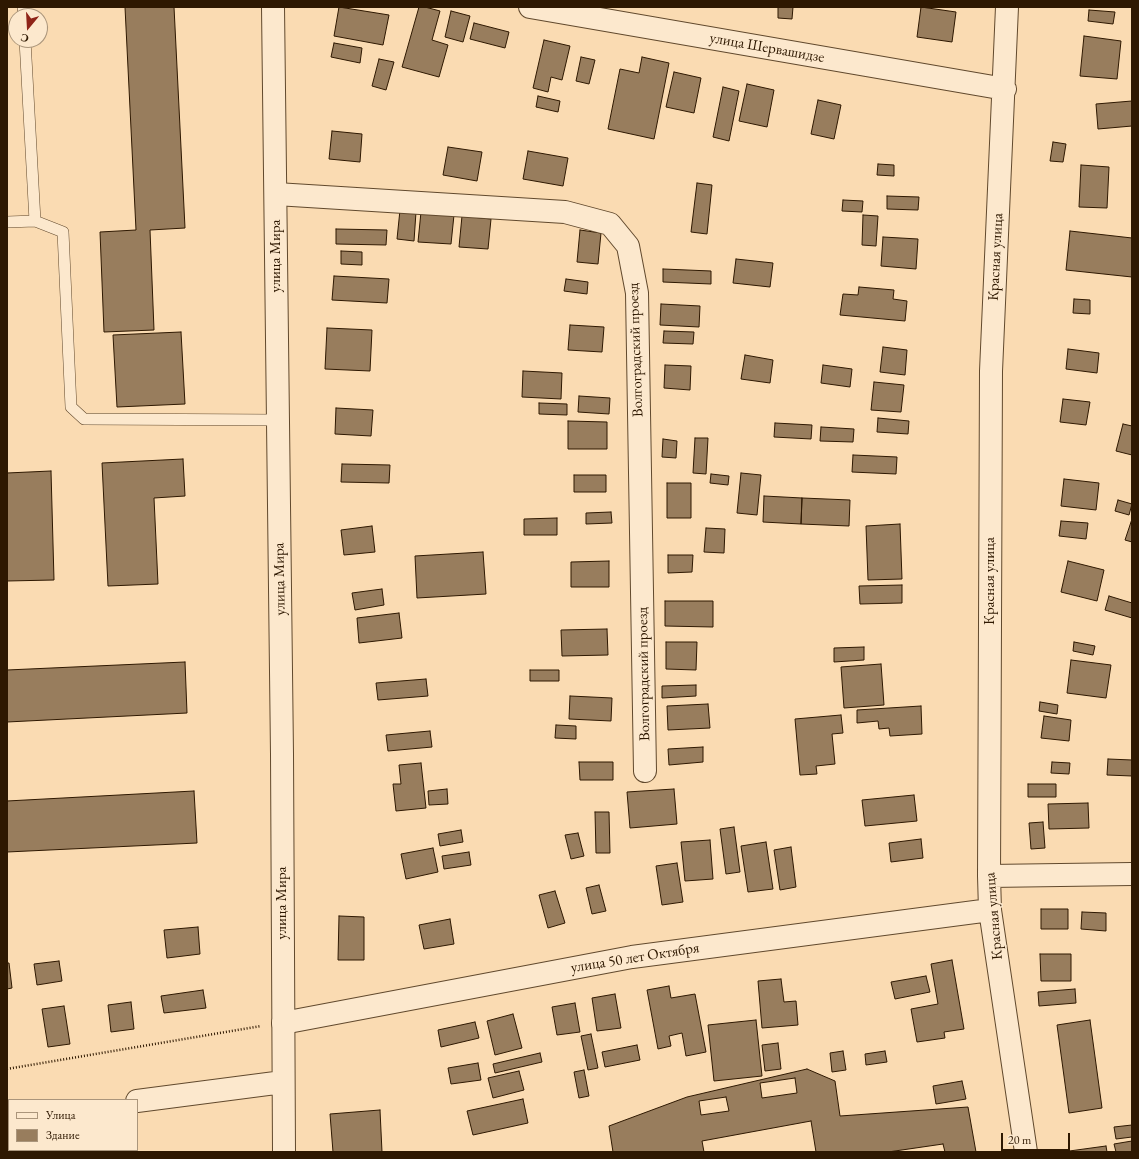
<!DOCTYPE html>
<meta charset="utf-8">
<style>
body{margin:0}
#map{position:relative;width:1139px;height:1159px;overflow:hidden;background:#fadbb2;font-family:"EB Garamond",serif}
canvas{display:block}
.frame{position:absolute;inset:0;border:8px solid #2e1801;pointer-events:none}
.legend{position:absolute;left:8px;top:1099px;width:130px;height:52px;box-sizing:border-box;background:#fce8cd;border:1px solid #aa957b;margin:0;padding:5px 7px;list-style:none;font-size:12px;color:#2e1801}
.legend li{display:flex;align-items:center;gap:8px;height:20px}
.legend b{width:20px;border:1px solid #aa957b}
.north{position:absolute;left:8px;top:8px;width:40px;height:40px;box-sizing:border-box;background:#fce8cd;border:1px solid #aa957b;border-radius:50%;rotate:198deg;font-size:11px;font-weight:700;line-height:16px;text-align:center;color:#2e1801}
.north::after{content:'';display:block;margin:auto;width:14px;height:18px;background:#8f2418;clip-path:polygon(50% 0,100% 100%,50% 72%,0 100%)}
.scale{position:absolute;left:1001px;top:1133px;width:69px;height:18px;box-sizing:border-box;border:2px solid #2e1801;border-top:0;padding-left:5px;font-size:12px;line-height:14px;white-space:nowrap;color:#2e1801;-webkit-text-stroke:3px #fce8cd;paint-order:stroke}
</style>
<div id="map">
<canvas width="1139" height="1159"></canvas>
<div class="frame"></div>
<ul class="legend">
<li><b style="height:5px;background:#fce8cd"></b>Улица</li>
<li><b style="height:11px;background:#987d5d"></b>Здание</li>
</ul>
<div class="north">С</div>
<div class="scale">20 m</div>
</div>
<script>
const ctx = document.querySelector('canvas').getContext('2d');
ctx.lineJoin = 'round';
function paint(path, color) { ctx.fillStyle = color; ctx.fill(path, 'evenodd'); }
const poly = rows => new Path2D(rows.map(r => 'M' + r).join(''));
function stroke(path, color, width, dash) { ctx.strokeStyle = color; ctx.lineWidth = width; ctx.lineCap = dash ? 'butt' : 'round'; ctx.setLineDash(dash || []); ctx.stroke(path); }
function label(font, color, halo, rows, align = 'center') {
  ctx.font = font + ' "EB Garamond",serif'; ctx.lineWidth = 3; ctx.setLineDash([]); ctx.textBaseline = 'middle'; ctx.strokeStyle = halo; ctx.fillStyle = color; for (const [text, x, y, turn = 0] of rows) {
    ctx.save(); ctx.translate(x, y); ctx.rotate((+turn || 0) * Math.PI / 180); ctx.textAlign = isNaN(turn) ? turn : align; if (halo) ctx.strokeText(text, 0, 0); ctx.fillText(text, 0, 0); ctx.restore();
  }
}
const building = poly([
 [125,7,174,7,185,228,150,230,154,330,104,332,100,232,136,230,125,7],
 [339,7,389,15,383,45,334,36,339,7],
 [419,7,425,7,440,11,432,40,448,45,439,77,402,67,419,7],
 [778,7,793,7,792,19,778,18,778,7],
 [921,7,956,12,952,42,917,37,921,7],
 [1089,10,1115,12,1113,24,1088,21,1089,10],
 [451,11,470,16,463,42,445,37,451,11],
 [474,23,509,32,505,48,470,39,474,23],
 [1084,36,1121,41,1117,79,1080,76,1084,36],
 [544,40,570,46,562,80,551,77,548,92,533,88,544,40],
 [334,43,362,48,360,63,331,57,334,43],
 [581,57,595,60,589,84,576,81,581,57],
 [642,57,669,63,654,139,608,129,620,69,639,73,642,57],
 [379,59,394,62,386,90,372,86,379,59],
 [674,72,701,78,694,113,666,107,674,72],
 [747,84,774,90,767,127,739,121,747,84],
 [723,87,739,91,729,141,713,137,723,87],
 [538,96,560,101,558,112,536,107,538,96],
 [818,100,841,105,834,139,811,134,818,100],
 [1132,101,1132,126,1098,129,1096,104,1132,101],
 [332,131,362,134,360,162,329,159,332,131],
 [1053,142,1066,144,1063,162,1050,161,1053,142],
 [448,147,482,152,477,181,443,175,448,147],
 [528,151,568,158,563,186,523,179,528,151],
 [878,164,894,165,894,176,877,175,878,164],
 [1081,165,1109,167,1107,208,1079,207,1081,165],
 [697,183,712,185,707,234,691,232,697,183],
 [887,196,919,197,918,210,887,209,887,196],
 [843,200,863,201,862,212,842,211,843,200],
 [400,210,416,212,414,241,397,239,400,210],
 [421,212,454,215,451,244,418,242,421,212],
 [863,215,878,216,876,246,862,245,863,215],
 [462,216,491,219,488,249,459,247,462,216],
 [336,229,387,230,386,245,336,244,336,229],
 [580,230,601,233,598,264,577,262,580,230],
 [1070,231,1132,238,1132,277,1066,270,1070,231],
 [883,237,918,239,916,269,881,266,883,237],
 [341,251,362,252,362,265,341,264,341,251],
 [736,259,773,263,770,287,733,283,736,259],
 [663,269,711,271,711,284,663,282,663,269],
 [334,276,389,279,387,303,332,300,334,276],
 [566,279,588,282,587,294,564,291,566,279],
 [859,287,894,290,893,299,907,301,905,321,840,315,843,294,858,295,859,287],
 [1074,299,1090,300,1090,314,1073,313,1074,299],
 [661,304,700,306,699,327,660,325,661,304],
 [570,325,604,327,602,352,568,350,570,325],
 [327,328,372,330,370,371,325,369,327,328],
 [664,331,694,332,693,344,663,343,664,331],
 [181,332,185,404,117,407,113,335,181,332],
 [883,347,907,350,905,375,880,372,883,347],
 [1068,349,1099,353,1097,373,1066,369,1068,349],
 [745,355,773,360,770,383,741,379,745,355],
 [665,365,691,366,690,390,664,388,665,365],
 [823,365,852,369,850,387,821,383,823,365],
 [523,371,562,373,561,399,522,397,523,371],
 [874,382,904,385,901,412,871,410,874,382],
 [579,396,610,398,609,414,578,412,579,396],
 [1063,399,1090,402,1086,425,1060,422,1063,399],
 [539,403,567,404,567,415,539,414,539,403],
 [336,408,373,410,371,436,335,434,336,408],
 [878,418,909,421,908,434,877,432,878,418],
 [568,421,607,422,607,449,568,449,568,421],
 [775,423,812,425,811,439,774,437,775,423],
 [1123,424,1132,426,1132,455,1116,451,1123,424],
 [821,427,854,429,853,442,820,441,821,427],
 [695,438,708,438,706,474,693,473,695,438],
 [663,439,677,441,676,458,662,457,663,439],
 [853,455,897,457,896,474,852,472,853,455],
 [183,459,185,496,154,498,158,584,108,586,102,463,183,459],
 [342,464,390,465,389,483,341,482,342,464],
 [51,471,54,580,7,581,7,473,51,471],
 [741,473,761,475,757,515,737,513,741,473],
 [711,474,729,476,728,485,710,483,711,474],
 [574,475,606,475,606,492,574,492,574,475],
 [1064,479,1099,483,1096,510,1061,506,1064,479],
 [667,483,691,483,691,518,667,518,667,483],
 [764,496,802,498,801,524,763,522,764,496],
 [802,498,850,500,849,526,801,524,802,498],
 [1118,500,1132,504,1129,515,1115,511,1118,500],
 [611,512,612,523,586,524,586,513,611,512],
 [557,518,557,535,524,535,524,519,557,518],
 [1132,519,1132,542,1125,540,1132,519],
 [1061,521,1088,523,1086,539,1059,536,1061,521],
 [900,524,902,579,868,580,866,526,900,524],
 [372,526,375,552,344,555,341,530,372,526],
 [706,528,725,529,724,553,704,552,706,528],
 [483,552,486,594,417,598,415,556,483,552],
 [668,555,693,555,692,572,668,573,668,555],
 [609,561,609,587,571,587,571,562,609,561],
 [1068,561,1104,570,1097,601,1061,592,1068,561],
 [902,585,902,603,860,604,859,586,902,585],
 [382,589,384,605,355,610,352,593,382,589],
 [1109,596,1132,603,1132,618,1105,610,1109,596],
 [665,601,713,601,713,627,665,626,665,601],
 [399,613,402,638,359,643,357,618,399,613],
 [607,629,608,655,562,656,561,630,607,629],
 [666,642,697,642,696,670,666,669,666,642],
 [1074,642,1095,646,1093,655,1073,651,1074,642],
 [864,647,864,660,834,662,834,648,864,647],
 [1071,660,1111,665,1106,698,1067,693,1071,660],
 [185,662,187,713,7,722,7,670,185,662],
 [881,664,884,705,844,708,841,667,881,664],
 [530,670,559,670,559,681,530,681,530,670],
 [426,679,428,696,378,700,376,683,426,679],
 [696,685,696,696,662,698,662,686,696,685],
 [570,696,612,698,611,721,569,719,570,696],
 [1040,702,1058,705,1057,714,1039,711,1040,702],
 [708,704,710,728,668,730,667,706,708,704],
 [921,706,922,734,890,736,889,728,879,729,878,721,857,723,857,710,921,706],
 [841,715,843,733,832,734,835,764,816,766,817,774,800,775,795,719,841,715],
 [1044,716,1071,720,1069,741,1041,738,1044,716],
 [556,725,576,726,576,739,555,738,556,725],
 [430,731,432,747,388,751,386,735,430,731],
 [703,747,703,762,669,765,668,749,703,747],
 [1108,759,1132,760,1132,776,1107,775,1108,759],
 [579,762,613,762,613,780,580,780,579,762],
 [1052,762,1070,763,1069,774,1051,773,1052,762],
 [421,763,426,808,396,811,393,784,401,784,399,765,421,763],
 [1028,784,1056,784,1056,797,1028,797,1028,784],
 [447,789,448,804,429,805,428,791,447,789],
 [674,789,677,824,630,828,627,792,674,789],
 [194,791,197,843,7,852,7,801,194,791],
 [914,795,917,821,865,826,862,800,914,795],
 [1088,803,1089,828,1049,829,1048,804,1088,803],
 [595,812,609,812,610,853,596,853,595,812],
 [1043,822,1045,848,1031,849,1029,823,1043,822],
 [734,827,740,872,726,874,720,829,734,827],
 [461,830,463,842,440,846,438,834,461,830],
 [578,833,584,856,571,859,565,835,578,833],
 [921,839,923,858,891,862,889,843,921,839],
 [710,840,713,879,685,881,681,842,710,840],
 [766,842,773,889,748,892,741,846,766,842],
 [791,847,796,887,780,890,774,850,791,847],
 [433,848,438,872,406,879,401,854,433,848],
 [469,852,471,865,444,869,442,856,469,852],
 [677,863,683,902,662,905,656,866,677,863],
 [599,885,606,911,592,914,586,888,599,885],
 [555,891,565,923,548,928,539,895,555,891],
 [1041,909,1068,909,1068,929,1041,929,1041,909],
 [1082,912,1106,913,1106,931,1081,929,1082,912],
 [339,916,364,917,364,960,338,960,339,916],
 [450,919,454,944,424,949,419,925,450,919],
 [198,927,200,954,167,958,164,930,198,927],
 [1040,954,1071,954,1071,981,1041,981,1040,954],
 [952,960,964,1029,944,1032,945,1038,917,1042,911,1009,938,1004,931,964,952,960],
 [59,961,62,981,37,985,34,964,59,961],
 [7,963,9,963,12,988,7,989,7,963],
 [926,976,930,992,895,999,891,982,926,976],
 [781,979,784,1002,796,1001,798,1025,762,1028,758,981,781,979],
 [669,986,671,998,695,994,706,1052,686,1056,682,1033,669,1036,671,1046,658,1049,647,990,669,986],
 [1075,989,1076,1003,1039,1006,1038,992,1075,989],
 [203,990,206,1008,164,1013,161,996,203,990],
 [615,994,621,1028,597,1031,592,998,615,994],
 [131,1002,134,1029,111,1032,108,1005,131,1002],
 [575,1003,580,1032,557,1035,552,1007,575,1003],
 [64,1006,70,1044,48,1047,42,1009,64,1006],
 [513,1014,522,1048,495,1055,487,1021,513,1014],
 [756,1020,762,1076,714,1081,708,1025,756,1020],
 [1090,1020,1102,1108,1069,1113,1057,1025,1090,1020],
 [475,1022,479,1038,441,1047,438,1030,475,1022],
 [591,1034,598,1068,588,1070,581,1036,591,1034],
 [778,1043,781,1069,765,1071,762,1045,778,1043],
 [637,1045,640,1060,605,1067,602,1052,637,1045],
 [843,1051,846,1070,832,1072,830,1053,843,1051],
 [885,1051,887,1062,866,1065,865,1054,885,1051],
 [540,1053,542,1062,495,1073,493,1064,540,1053],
 [478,1063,481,1080,451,1084,448,1068,478,1063],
 [807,1069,835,1081,840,1116,968,1107,976,1152,613,1152,609,1126,687,1097,807,1069],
 [584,1070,589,1096,579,1098,574,1072,584,1070],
 [519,1071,524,1090,493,1098,488,1078,519,1071],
 [795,1078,797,1093,762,1098,760,1083,795,1078],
 [962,1081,966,1099,936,1104,933,1086,962,1081],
 [726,1097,729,1111,701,1115,699,1101,726,1097],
 [523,1099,528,1123,473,1135,467,1111,523,1099],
 [380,1110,382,1152,333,1152,330,1114,380,1110],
 [811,1121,816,1152,704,1152,702,1141,811,1121],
 [1132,1125,1132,1137,1116,1139,1114,1127,1132,1125],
 [1132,1141,1132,1152,1116,1152,1114,1144,1132,1141],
 [943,1144,945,1152,888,1152,943,1144],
 [1106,1146,1107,1152,1062,1152,1106,1146]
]);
paint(building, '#987d5d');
stroke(building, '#2e1801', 1);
const service = poly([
 [23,7,24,16],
 [25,40,35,221,63,232,71,407,84,419,277,420],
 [7,222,35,221]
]);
const minor = poly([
 [530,7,1005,89],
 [1007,7,991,371,989,876,990,910,1026,1152],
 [276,194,565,212,610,224,628,246,637,293,645,771],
 [989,876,1132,874],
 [283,1023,632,957,990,910]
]);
const tertiary = poly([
 [273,7,282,754,284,1152],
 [137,1101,283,1082],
 [7,1119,9,1119]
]);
stroke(service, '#61492d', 12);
stroke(minor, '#61492d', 24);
stroke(tertiary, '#61492d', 24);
stroke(poly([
 [7,1069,261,1026]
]), '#2e1801', 2.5, [1, 2]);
stroke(service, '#fce8cd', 11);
stroke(minor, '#fce8cd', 22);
stroke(tertiary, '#fce8cd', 22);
label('15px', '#2e1801', '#fce8cd', [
 ["улица Шервашидзе",767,48,10],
 ["улица Мира",276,256,-90],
 ["Красная улица",996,257,-87],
 ["Волгоградский проезд",636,350,-92],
 ["улица Мира",280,579,-91],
 ["Красная улица",990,581,-90],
 ["Волгоградский проезд",644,674,-91],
 ["улица Мира",282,903,-90],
 ["Красная улица",994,916,-95],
 ["улица 50 лет Октября",635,958,-9]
]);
</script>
